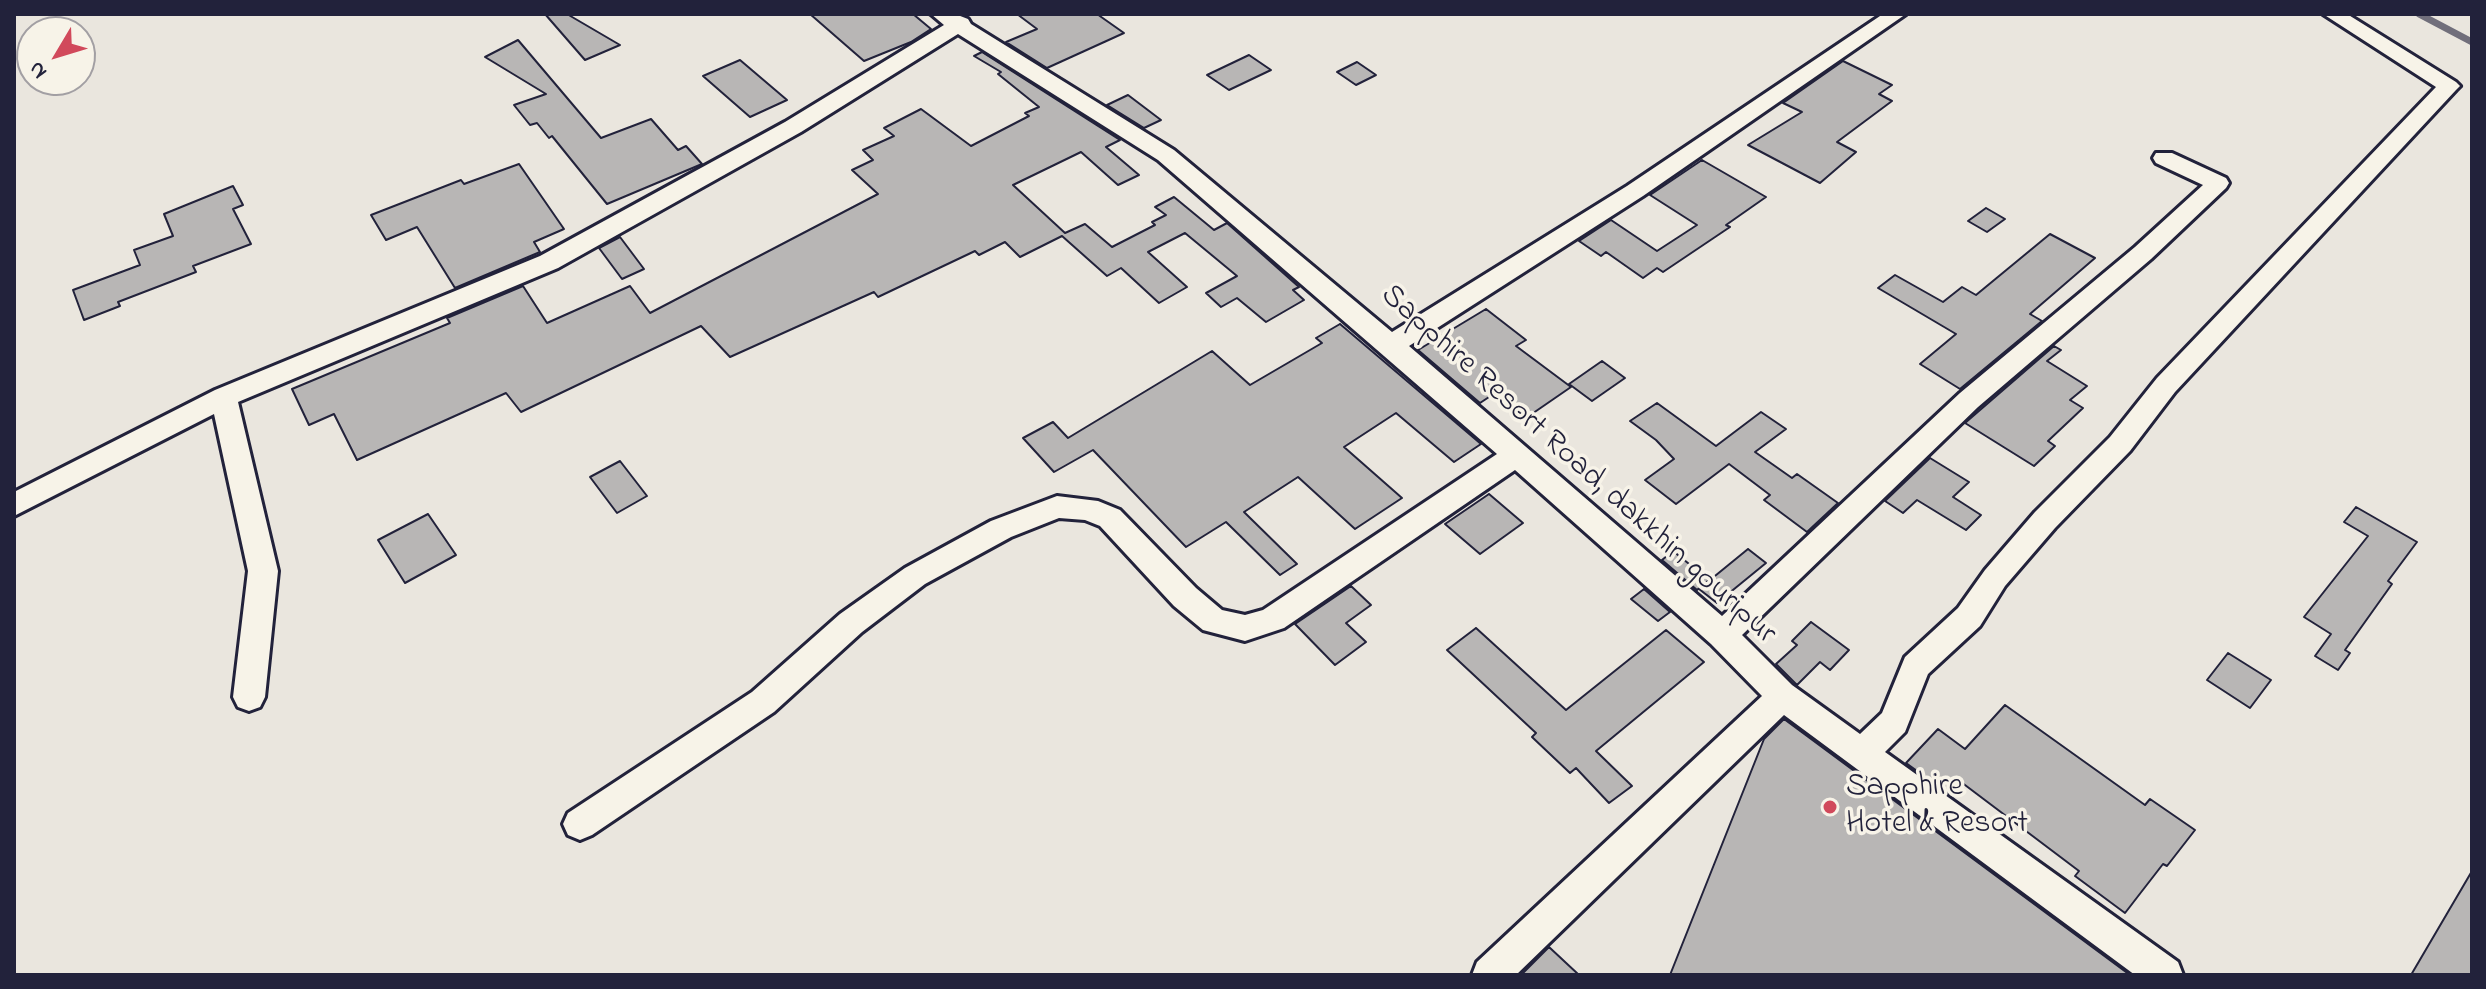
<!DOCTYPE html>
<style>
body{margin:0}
#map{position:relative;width:2486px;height:989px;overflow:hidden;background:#eae6de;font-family:"Indie Flower",sans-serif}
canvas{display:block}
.frame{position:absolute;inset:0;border:16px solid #22223b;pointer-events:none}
.north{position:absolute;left:16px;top:16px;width:80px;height:80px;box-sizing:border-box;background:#f7f3e8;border:2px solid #a29fa3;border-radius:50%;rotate:232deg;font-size:22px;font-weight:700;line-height:32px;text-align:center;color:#22223b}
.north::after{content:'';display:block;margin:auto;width:28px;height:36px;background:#d1495b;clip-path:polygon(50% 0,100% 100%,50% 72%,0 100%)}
</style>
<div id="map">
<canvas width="2486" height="989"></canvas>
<div class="frame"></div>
<div class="north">N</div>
</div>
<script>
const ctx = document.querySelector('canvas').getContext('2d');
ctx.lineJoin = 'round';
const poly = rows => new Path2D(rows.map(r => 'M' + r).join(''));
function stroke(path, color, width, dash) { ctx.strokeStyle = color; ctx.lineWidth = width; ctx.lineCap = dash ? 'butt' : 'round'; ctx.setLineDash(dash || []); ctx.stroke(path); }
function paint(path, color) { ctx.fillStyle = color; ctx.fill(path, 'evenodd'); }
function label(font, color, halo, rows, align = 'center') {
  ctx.font = font + ' "Indie Flower",sans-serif'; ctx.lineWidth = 7; ctx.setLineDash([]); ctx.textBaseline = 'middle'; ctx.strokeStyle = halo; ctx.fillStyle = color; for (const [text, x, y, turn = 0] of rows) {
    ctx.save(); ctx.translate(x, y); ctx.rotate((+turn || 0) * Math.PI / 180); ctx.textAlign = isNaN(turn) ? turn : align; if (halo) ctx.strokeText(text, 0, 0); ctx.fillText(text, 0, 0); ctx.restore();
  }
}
stroke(poly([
 [2419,14,2472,42]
]), '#716f7b', 7);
const building = poly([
 [545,14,567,14,620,45,585,60,545,14],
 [810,14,913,14,931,29,911,42,864,61,810,14],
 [1017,14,1097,14,1124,33,1047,68,1006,42,1037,29,1017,14],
 [518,40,601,138,651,119,678,150,686,146,702,164,607,204,552,136,549,138,537,123,530,125,514,105,546,94,485,57,518,40],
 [982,52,1120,140,1106,147,1139,175,1118,185,1081,152,1013,185,1065,233,1085,224,1112,247,1155,225,1152,222,1166,215,1155,207,1174,197,1214,230,1227,223,1299,287,1293,290,1304,300,1266,322,1237,298,1221,307,1206,293,1237,276,1185,233,1148,252,1187,287,1159,303,1121,268,1107,276,1062,236,1020,257,1005,242,979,255,975,251,878,297,874,292,730,357,701,326,521,412,506,393,357,460,334,414,309,425,292,389,450,323,447,318,523,286,547,323,630,286,650,313,878,194,852,170,873,160,863,150,894,136,884,128,921,109,971,146,1029,116,1025,113,1039,107,998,74,1001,72,974,56,982,52],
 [1249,55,1271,70,1229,90,1207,75,1249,55],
 [740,60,787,100,750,117,703,76,740,60],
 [1843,61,1892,85,1879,94,1892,101,1837,142,1856,152,1820,183,1748,145,1802,112,1783,103,1843,61],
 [1357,62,1376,75,1356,85,1337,72,1357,62],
 [1128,95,1161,120,1144,128,1107,105,1128,95],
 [1702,160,1766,197,1726,225,1730,227,1663,272,1657,268,1643,278,1606,252,1601,256,1579,241,1611,220,1657,251,1697,225,1650,195,1702,160],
 [519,164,564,229,534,242,540,252,455,288,417,227,386,240,371,215,461,180,464,184,519,164],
 [233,186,243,205,233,209,251,244,193,266,196,272,118,302,120,306,84,320,73,290,140,265,134,250,173,236,164,214,233,186],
 [1986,208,2005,219,1987,232,1968,221,1986,208],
 [2050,234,2095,258,2030,314,2042,321,1960,389,1920,364,1956,334,1878,288,1895,275,1943,302,1962,287,1976,295,2050,234],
 [620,237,644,269,622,279,599,248,620,237],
 [1486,309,1526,340,1516,346,1571,387,1526,418,1495,393,1480,403,1418,350,1486,309],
 [1340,324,1481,444,1454,462,1396,413,1344,447,1402,498,1355,529,1298,477,1244,512,1297,564,1280,575,1226,522,1186,547,1093,450,1054,472,1023,438,1053,422,1068,438,1212,351,1250,385,1322,343,1316,338,1340,324],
 [2054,346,2061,350,2047,361,2087,386,2070,400,2083,408,2048,441,2055,446,2034,466,1965,423,2054,346],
 [1602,361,1625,378,1592,401,1569,384,1602,361],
 [1657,403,1716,446,1761,412,1786,429,1755,452,1792,478,1797,474,1838,503,1807,532,1764,500,1770,495,1729,464,1676,504,1645,480,1674,459,1656,440,1630,421,1657,403],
 [1930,458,1969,482,1953,497,1981,515,1966,530,1917,500,1903,513,1885,501,1930,458],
 [620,461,647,496,617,513,590,477,620,461],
 [1489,494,1523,523,1480,554,1445,524,1489,494],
 [2356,507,2417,542,2388,581,2392,584,2345,650,2350,653,2338,670,2315,656,2331,634,2304,617,2368,536,2344,522,2356,507],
 [428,514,456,555,405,583,378,540,428,514],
 [1748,549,1766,563,1717,603,1699,589,1748,549],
 [1673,551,1709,580,1697,590,1662,560,1673,551],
 [1351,586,1371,605,1346,623,1366,642,1335,665,1295,624,1351,586],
 [1644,589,1670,612,1658,621,1631,599,1644,589],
 [1811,622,1849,650,1830,670,1820,662,1797,685,1776,664,1797,645,1792,641,1811,622],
 [1476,628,1566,710,1666,630,1704,662,1596,751,1632,786,1609,803,1576,768,1570,773,1532,737,1536,733,1447,650,1476,628],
 [2228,653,2271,680,2250,708,2207,680,2228,653],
 [2005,705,2145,805,2150,799,2195,830,2167,866,2163,864,2125,913,2075,876,2079,871,1961,782,1949,794,1906,763,1938,729,1965,749,2005,705],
 [1784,719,2130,975,1670,975,1764,739,1784,719],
 [2472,871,2472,975,2411,975,2472,871],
 [1549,947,1579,975,1521,975,1549,947]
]);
paint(building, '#b8b6b5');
stroke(building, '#22223b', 2);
const minor = poly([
 [931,14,955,14,968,19,971,24,1174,150,1392,332,1627,186,1883,14,1906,14,1643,196,1409,346,1722,616,1960,393,2135,247,2203,185,2156,163,2153,158,2156,153,2172,153,2226,178,2229,183,2226,188,2151,259,1978,407,1742,635,1792,685,1860,734,1882,713,1905,657,1958,608,1985,570,2035,512,2110,437,2157,378,2436,87,2323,14,2347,14,2456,82,2460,86,2456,90,2175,392,2130,451,2055,528,2005,586,1980,626,1928,674,1905,732,1885,752,2178,962,2183,975,2135,975,1784,715,1516,975,1472,975,1477,962,1762,696,1711,644,1515,470,1284,628,1245,641,1203,630,1174,606,1100,526,1085,520,1059,518,1011,537,925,584,862,632,774,712,592,835,580,840,568,835,563,824,568,813,752,692,840,614,905,568,991,521,1057,496,1098,501,1120,510,1196,588,1222,610,1245,615,1263,610,1497,454,1158,160,958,34,801,132,558,268,238,402,278,571,265,697,260,707,249,711,238,707,233,697,248,571,214,414,14,516,14,492,215,390,540,256,785,122,944,25,931,14]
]);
stroke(minor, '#22223b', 6);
paint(minor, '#f7f3e8');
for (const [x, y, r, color] of [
 [1830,807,8,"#d1495b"]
]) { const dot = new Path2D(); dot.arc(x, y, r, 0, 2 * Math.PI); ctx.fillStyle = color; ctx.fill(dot); stroke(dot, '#f7f3e8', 3); }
label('32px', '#22223b', '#f7f3e8', [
 ["Sapphire Resort Road, dakkhin gouripur",1577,466,42]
]);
label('32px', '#22223b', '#f7f3e8', [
 ["Sapphire",1846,789],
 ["Hotel & Resort",1846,826]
], 'left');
</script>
